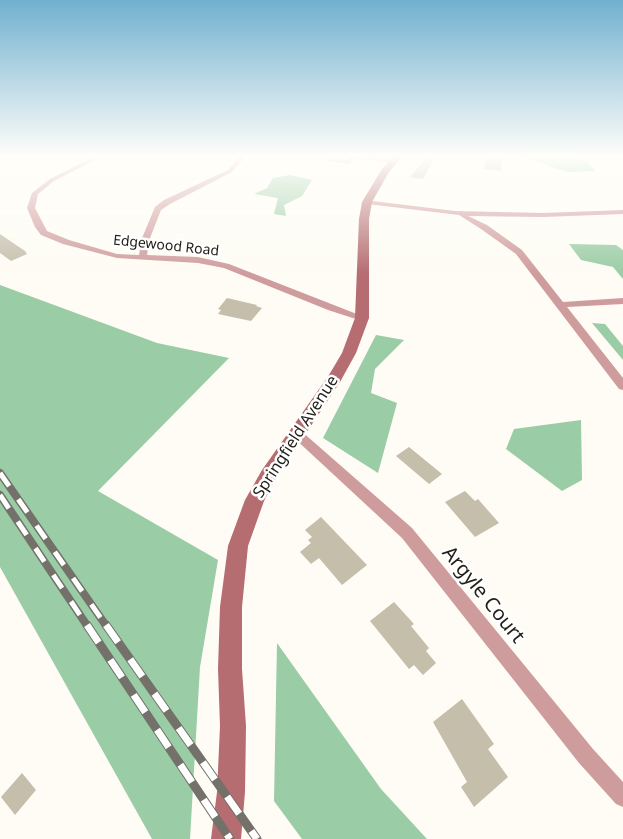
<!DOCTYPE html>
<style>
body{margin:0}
canvas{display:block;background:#fefcf4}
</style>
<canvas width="623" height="839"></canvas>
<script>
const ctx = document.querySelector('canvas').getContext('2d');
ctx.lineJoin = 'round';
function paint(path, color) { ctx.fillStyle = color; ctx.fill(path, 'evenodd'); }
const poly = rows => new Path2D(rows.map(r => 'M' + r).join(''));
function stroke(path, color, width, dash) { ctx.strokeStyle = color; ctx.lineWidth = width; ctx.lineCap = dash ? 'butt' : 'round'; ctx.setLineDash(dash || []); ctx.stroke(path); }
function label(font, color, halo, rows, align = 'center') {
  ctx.font = font + ' "Noto Sans",sans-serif'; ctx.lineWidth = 5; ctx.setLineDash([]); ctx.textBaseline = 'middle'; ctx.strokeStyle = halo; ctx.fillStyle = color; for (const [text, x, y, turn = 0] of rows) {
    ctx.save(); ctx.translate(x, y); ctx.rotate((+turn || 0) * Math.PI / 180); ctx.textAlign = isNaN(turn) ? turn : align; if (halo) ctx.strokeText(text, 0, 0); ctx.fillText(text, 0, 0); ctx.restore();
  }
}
paint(poly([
 [521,156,565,156,587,161,595,171,567,172],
 [290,175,312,180,302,196,284,205,286,216,274,214,278,198,254,194,267,188,273,178],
 [569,244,616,245,623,250,623,279,613,267,581,260],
 [0,285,157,343,229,358,98,491,218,560,200,667,190,839,152,839,0,567],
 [592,323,605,324,623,346,623,360],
 [376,335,404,340,375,369,371,393,397,403,378,473,323,438],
 [581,420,582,480,562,491,506,449,514,429],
 [277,643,381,789,427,839,302,839,274,801]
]), '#9acca5');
paint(poly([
 [428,156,436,156,423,179,410,177],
 [486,156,502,158,501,171,484,169],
 [0,234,25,251,27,254,11,261,0,253],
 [227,298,257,305,256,306,262,308,251,321,218,314,221,310,218,309],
 [409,447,442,474,429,484,396,456],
 [465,491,475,501,478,499,499,523,475,537,445,502],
 [321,517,367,565,342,585,319,558,311,564,300,552,311,543,308,540,312,537,305,530],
 [394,602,414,624,411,626,429,648,426,651,436,663,423,675,414,665,409,669,370,621],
 [462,699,494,744,488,749,508,777,474,807,461,787,467,782,433,722],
 [22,773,36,790,15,815,1,797]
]), '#c4beab');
stroke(poly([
 [332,156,330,159,348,162,355,156,393,161]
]), '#cf9c9e', 4);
paint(poly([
 [95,156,103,156,54,181,38,194,35,208,47,231,69,240,117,254,139,255,142,238,155,207,164,200,228,170,240,156,246,156,232,172,170,204,161,210,150,238,147,255,198,257,229,264,367,318,362,321,328,310,224,268,198,263,117,258,63,244,41,235,35,227,27,208,32,193,50,179,95,156],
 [364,200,455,211,543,213,623,210,623,214,543,217,468,216,487,225,522,250,563,302,623,298,623,304,567,307,623,378,623,390,619,389,516,254,481,229,459,215,367,204,364,204,364,200],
 [296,428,300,430,412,528,593,749,623,782,623,807,616,804,579,763,402,538,292,436,290,433,292,430,296,428]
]), '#cf9c9e');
paint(poly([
 [394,156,403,156,389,172,372,202,369,219,369,318,356,353,340,382,275,480,264,501,248,546,242,607,242,669,246,726,245,792,241,839,211,839,217,792,220,726,218,669,220,607,228,546,245,500,262,470,329,375,342,353,355,318,359,219,362,202,382,169,394,156]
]), '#b56d71');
const railFar1 = poly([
 [0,473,107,627],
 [0,495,88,627]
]);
const rail = poly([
 [87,625,230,839],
 [106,625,257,839]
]);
stroke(railFar1, '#737169', 8);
stroke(rail, '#737169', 9);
stroke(railFar1, '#fff', 5, [16]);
stroke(rail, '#fff', 7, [21]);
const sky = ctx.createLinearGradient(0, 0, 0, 274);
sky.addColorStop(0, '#71b0cf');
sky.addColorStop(0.57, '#fffefa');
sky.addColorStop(1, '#fffefa00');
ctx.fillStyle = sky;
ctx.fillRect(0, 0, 623, 274);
label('14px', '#201e17', '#fff', [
 ["Edgewood Road",166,246,6]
]);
label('16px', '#201e17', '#fff', [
 ["Springfield Avenue",296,437,-57]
]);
label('20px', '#201e17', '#fff', [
 ["Argyle Court",483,595,51]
]);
</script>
